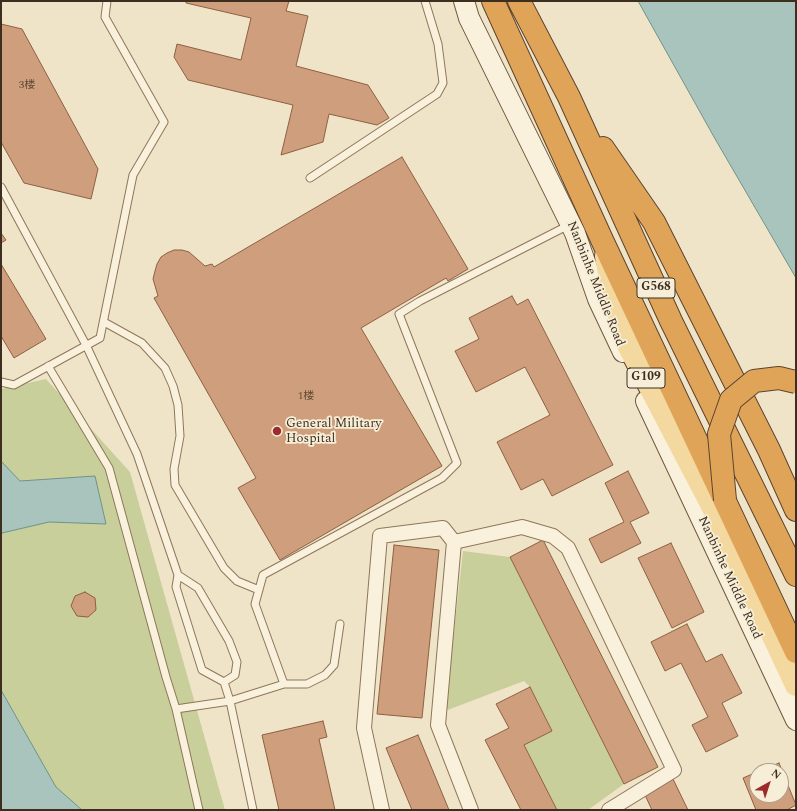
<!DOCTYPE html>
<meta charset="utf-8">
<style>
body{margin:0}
#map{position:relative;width:797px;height:811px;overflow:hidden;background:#f0e4c8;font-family:Spectral,serif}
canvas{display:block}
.frame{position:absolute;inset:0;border:2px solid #3d2e20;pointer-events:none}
.north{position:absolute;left:749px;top:763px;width:40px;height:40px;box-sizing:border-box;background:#f7eed8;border:1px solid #ada18e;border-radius:50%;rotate:39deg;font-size:11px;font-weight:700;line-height:16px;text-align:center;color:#3d2e20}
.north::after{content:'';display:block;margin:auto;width:14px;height:18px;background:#9e2a2b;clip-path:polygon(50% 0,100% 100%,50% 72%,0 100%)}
</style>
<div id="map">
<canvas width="797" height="811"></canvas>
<div class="frame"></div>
<div class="north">N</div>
</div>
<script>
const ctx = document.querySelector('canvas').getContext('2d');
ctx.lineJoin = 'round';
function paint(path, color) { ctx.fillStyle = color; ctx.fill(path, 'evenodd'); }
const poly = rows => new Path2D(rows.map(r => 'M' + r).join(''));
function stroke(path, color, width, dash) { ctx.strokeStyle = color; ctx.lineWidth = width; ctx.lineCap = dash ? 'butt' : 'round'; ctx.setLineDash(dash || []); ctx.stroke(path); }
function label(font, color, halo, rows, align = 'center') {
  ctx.font = font + ' Spectral,"Noto Sans SC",serif'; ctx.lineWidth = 3.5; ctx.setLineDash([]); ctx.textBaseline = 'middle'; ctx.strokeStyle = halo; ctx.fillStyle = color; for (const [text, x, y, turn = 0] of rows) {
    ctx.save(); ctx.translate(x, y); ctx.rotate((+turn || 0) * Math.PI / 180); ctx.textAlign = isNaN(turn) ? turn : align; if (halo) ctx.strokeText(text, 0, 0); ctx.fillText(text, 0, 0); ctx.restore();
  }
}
paint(poly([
 [46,379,130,472,225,810,1,810,1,389],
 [463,551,510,557,624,784,588,810,557,810,524,745,552,731,530,687,524,681,445,711]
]), '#c9cf9b');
const water = poly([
 [638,1,796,1,796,278,714,137,638,1],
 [1,461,20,481,95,476,106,524,49,522,2,533,1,535,1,461],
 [1,690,56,787,82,810,1,810,1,690]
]);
paint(water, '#a9c4bc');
stroke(water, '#6f938a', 1);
const building = poly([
 [186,1,289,1,286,11,308,16,296,66,368,85,389,118,377,125,329,114,323,142,281,155,293,105,188,80,174,57,177,44,241,60,251,18,186,3,186,1],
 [1,24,22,29,98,169,91,199,24,183,1,142,1,24],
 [402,157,468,269,448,281,446,278,361,328,442,466,280,560,238,488,256,478,154,298,158,296,153,279,155,271,157,264,161,257,167,253,174,250,182,250,189,252,205,266,212,264,214,267,402,157],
 [1,233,6,240,1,243,1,233],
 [1,264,46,339,14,358,1,336,1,264],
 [512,296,517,305,528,299,613,465,552,496,543,479,521,490,497,442,550,415,525,367,476,392,455,351,479,339,469,318,512,296],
 [628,471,649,513,630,522,641,543,601,563,589,539,624,522,605,483,628,471],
 [543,540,658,767,624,784,510,557,543,540],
 [671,543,704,612,672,628,638,558,671,543],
 [394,545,439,550,422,718,377,714,394,545],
 [85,592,95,598,96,610,88,617,77,616,71,606,75,596,85,592],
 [687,624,706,662,722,654,742,693,722,703,738,736,706,752,692,725,708,717,681,663,665,671,651,642,687,624],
 [530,687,552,731,524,745,557,810,521,810,485,740,509,728,496,704,530,687],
 [323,721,327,737,319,739,335,810,279,810,262,735,323,721],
 [418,735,449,810,412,810,386,748,418,735],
 [779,763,796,805,796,810,756,810,743,778,757,772,757,795,781,795,781,771,760,771,779,763],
 [673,779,688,810,652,810,644,793,673,779],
 [796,805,796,810,787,810,796,805]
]);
paint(building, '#cf9f7d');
stroke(building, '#8d5f41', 1);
const lane = poly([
 [310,178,437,94,443,83,438,44,425,1],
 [1,187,86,345,137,454,178,575,176,587,202,670,224,682,235,675,237,662,229,641,198,588,178,575],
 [104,322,142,343,165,368,173,386,178,405,180,436,174,469,175,485,224,568,237,581,259,590],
 [48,366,109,468,166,677,176,709,199,810],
 [1,382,14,385,100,338,133,175,164,122,105,17,107,1],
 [224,682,230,701,253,810],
 [284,684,255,604,263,575,442,478,457,463,399,314,420,301,569,225],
 [176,709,230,701,284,684,307,684,325,675,334,665,340,624]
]);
const street = poly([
 [382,810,364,728,380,536,443,528,454,542],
 [471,810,438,725,454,542,522,527,553,536,568,548,674,770,609,810]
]);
const secondary = poly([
 [464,1,469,18,575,233,598,299,623,352],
 [646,401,796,720]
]);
const primary = poly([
 [606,256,613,296,629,347,712,506,796,685]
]);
const highway = poly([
 [493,1,603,242,796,652],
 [519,1,569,97,671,321,796,575],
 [603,148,654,222,769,450,796,510]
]);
stroke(lane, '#8d765c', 9);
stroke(street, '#8d765c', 16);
stroke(secondary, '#6f573f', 22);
stroke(primary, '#5b4430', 24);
stroke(highway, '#5b4430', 24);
stroke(lane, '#faf1dc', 7);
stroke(street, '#faf1dc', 14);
stroke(secondary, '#faf1dc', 20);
stroke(primary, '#f3d9a0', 22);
stroke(highway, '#e0a458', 22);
const highwayBridge = poly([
 [725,500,719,434,731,400,754,381,779,378,796,382]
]);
stroke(highwayBridge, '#5b4430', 24, []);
stroke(highwayBridge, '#e0a458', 22);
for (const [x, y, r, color] of [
 [277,431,5,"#9e2a2b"]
]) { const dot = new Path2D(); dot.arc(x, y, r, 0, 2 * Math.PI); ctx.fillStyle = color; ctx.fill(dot); stroke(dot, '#f7eed8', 1.5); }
label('11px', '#624a37', null, [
 ["3楼",27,86],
 ["1楼",306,397]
]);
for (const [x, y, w] of [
 [656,288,38],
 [646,378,38]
]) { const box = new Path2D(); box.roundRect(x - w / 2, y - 10, w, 20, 3); ctx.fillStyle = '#f7eed8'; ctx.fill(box); stroke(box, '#3d2e20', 1); }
label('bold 12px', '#3d2e20', null, [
 ["G568",656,288],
 ["G109",646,378]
]);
label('13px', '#3d2e20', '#f7eed8', [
 ["Nanbinhe Middle Road",595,284,68],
 ["Nanbinhe Middle Road",729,578,65]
]);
label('13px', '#3d2e20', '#f7eed8', [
 ["General Military",286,424],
 ["Hospital",286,439]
], 'left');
</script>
